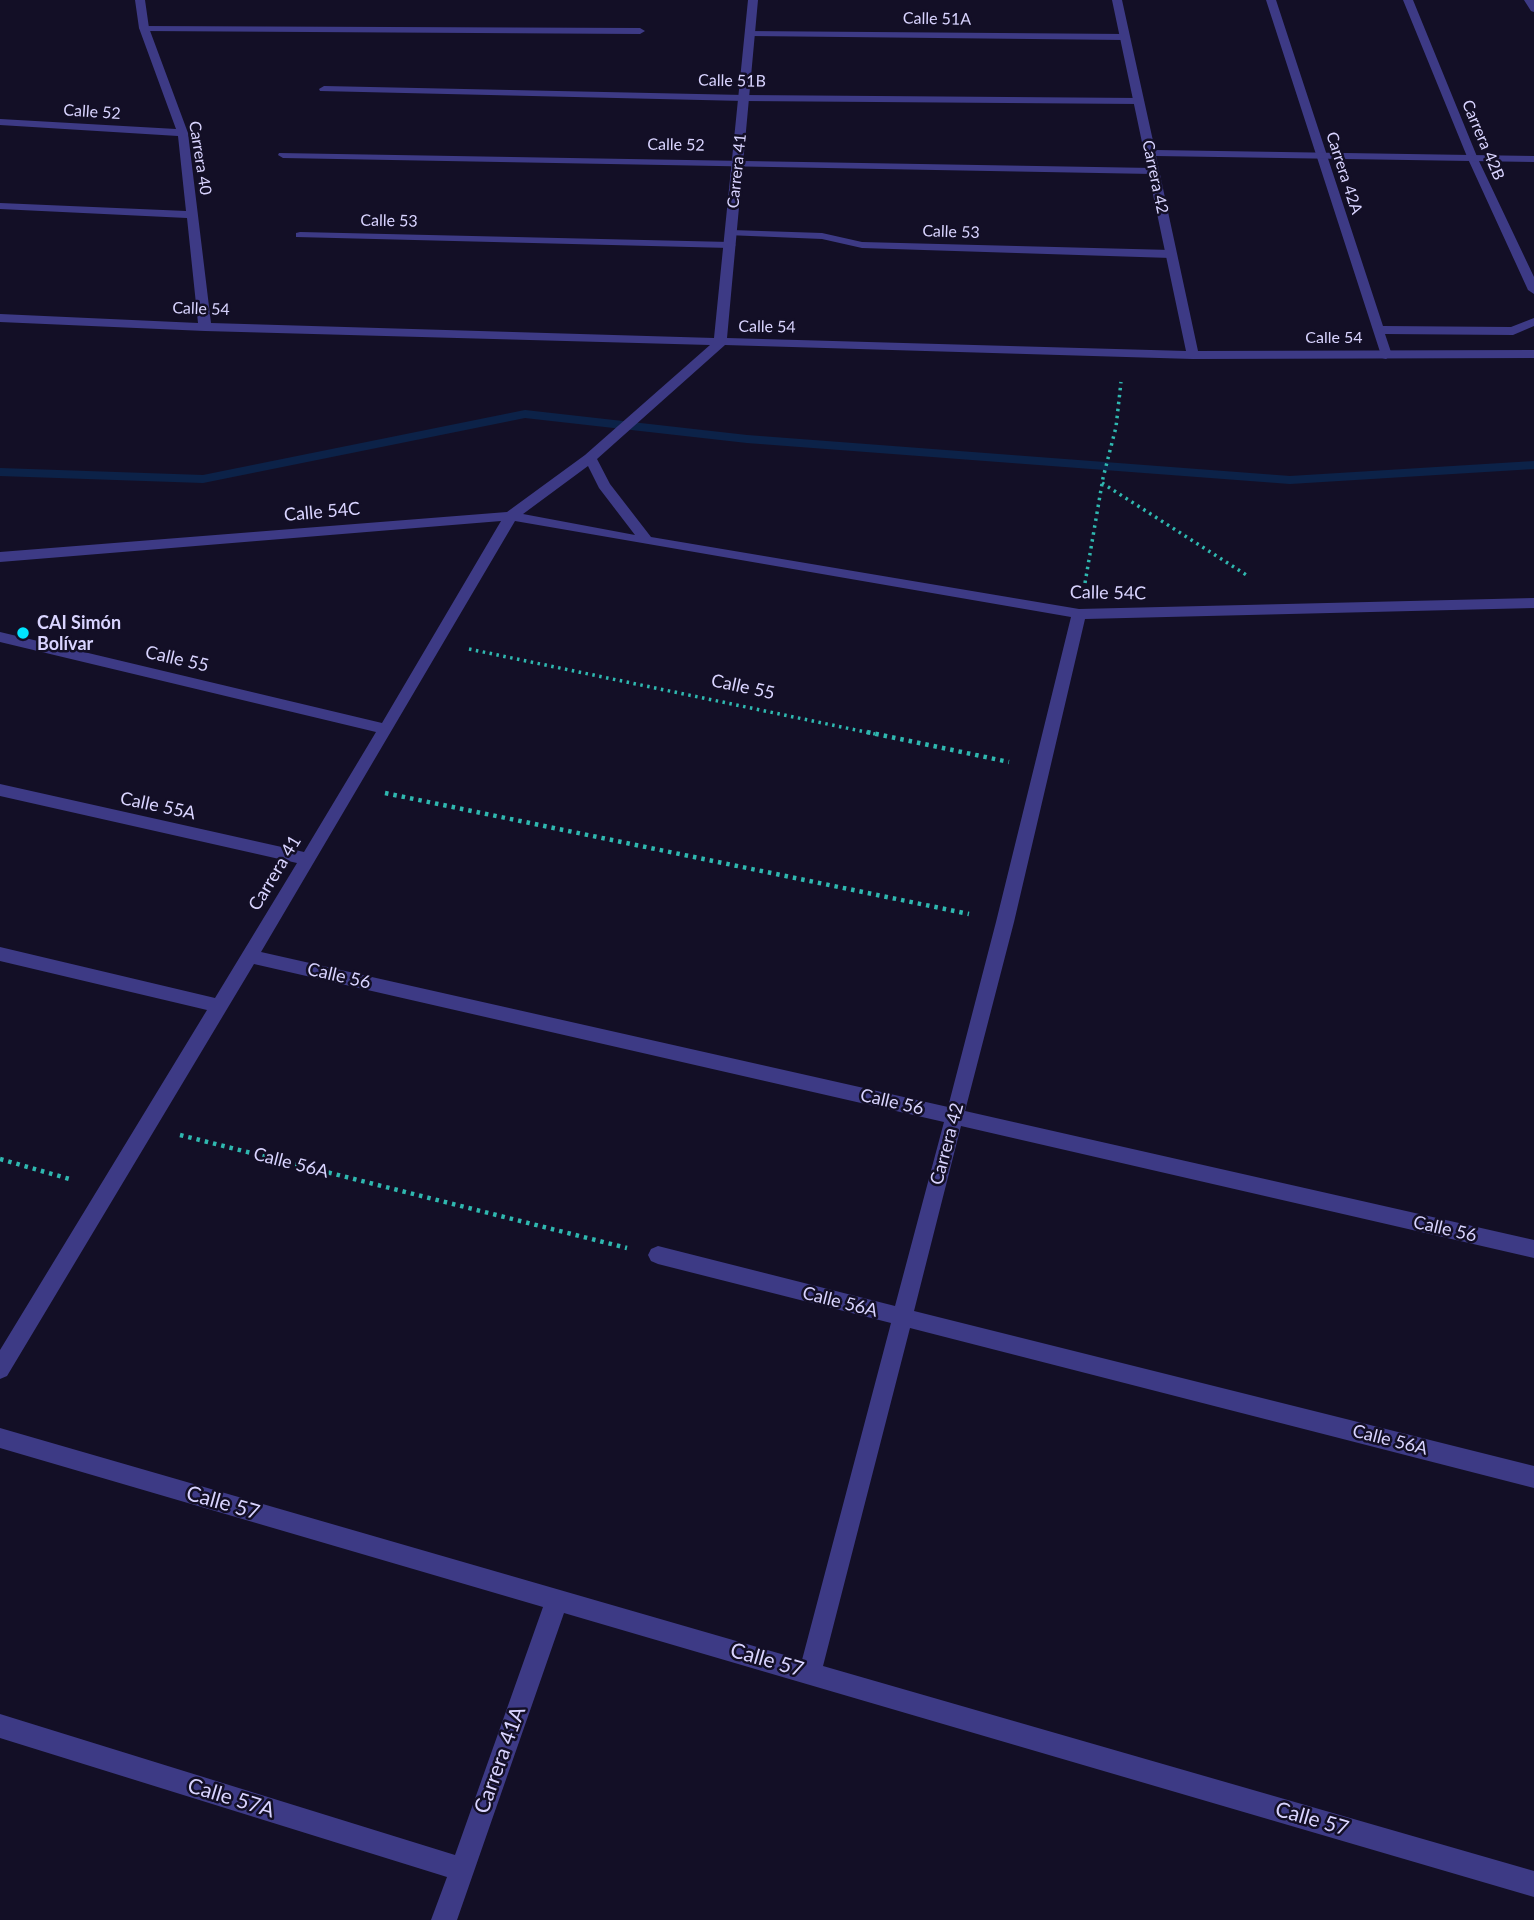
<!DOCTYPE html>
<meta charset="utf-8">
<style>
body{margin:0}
canvas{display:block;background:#130f26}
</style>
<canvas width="1534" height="1920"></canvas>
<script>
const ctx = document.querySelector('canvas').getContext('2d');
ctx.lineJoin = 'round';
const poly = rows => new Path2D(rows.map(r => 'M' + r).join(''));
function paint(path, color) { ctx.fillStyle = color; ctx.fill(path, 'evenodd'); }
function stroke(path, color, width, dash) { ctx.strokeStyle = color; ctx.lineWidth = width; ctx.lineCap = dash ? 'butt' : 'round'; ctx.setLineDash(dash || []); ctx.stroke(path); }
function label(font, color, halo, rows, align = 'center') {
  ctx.font = font + ' Lato,sans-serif'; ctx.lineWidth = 5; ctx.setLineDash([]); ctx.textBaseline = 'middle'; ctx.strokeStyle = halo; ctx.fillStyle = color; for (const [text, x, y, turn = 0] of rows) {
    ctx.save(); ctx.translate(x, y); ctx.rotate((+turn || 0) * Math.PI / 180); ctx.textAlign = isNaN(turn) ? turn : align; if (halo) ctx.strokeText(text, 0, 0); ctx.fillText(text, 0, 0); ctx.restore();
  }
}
paint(poly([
 [525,410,747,435,1290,476,1534,461,1534,469,1290,484,747,443,525,418,203,483,0,476,0,468,203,475,525,410]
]), '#0c2248');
stroke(poly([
 [1102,483,1248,576],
 [1085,583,1103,478,1116,427,1121,382],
 [469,649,875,734]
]), '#2fb8b0', 3.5, [2.5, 4.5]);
stroke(poly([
 [867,732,1009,762],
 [385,793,969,914],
 [180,1135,627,1248],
 [0,1159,73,1180]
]), '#2fb8b0', 4.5, [3.5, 5]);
paint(poly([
 [1266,0,1276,0,1383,326,1511,327,1534,318,1534,326,1513,335,1385,334,1392,355,1386,359,1382,358,1266,0],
 [1403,0,1413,0,1478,159,1534,277,1534,294,1528,290,1468,159,1403,0],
 [1524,0,1534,0,1534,12,1531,11,1524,0],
 [141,26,640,28,645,31,640,34,144,31,139,28,141,26],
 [746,31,1125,34,1130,37,1125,40,750,36,746,35,746,31],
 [324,86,744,95,1139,98,1144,101,1139,104,744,101,320,91,319,89,324,86],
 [279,153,1153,168,1159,171,1153,174,283,158,278,155,279,153],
 [731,230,822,233,862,242,1171,250,1177,254,1171,258,862,248,822,239,727,235,725,233,731,230],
 [300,232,730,242,736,245,730,248,296,237,296,233,300,232]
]), '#3d3a85');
paint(poly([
 [135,0,145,0,149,28,188,133,211,323,714,338,748,0,758,0,727,338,1186,351,1112,0,1122,0,1155,150,1534,156,1534,162,1156,156,1198,351,1534,350,1534,358,1193,359,725,345,597,459,610,484,651,537,1079,609,1534,598,1534,608,1085,619,1014,922,965,1111,1534,1240,1534,1258,961,1126,914,1311,1534,1466,1534,1488,910,1328,823,1666,1534,1871,1534,1897,564,1613,457,1920,431,1920,447,1877,0,1738,0,1714,455,1855,543,1607,0,1448,0,1428,802,1660,891,1323,658,1264,651,1261,648,1255,651,1249,658,1246,895,1306,944,1122,254,964,7,1376,0,1379,0,1350,207,1010,0,961,0,947,215,998,297,863,0,796,0,784,304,852,376,732,0,642,0,632,382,723,501,521,0,562,0,552,507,512,585,455,710,345,205,331,0,322,0,314,198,323,187,218,0,209,0,203,186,211,178,136,0,125,0,119,176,129,139,28,135,0],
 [588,466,599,488,635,535,523,514,588,466],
 [515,521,1071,617,996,922,948,1107,261,952,515,521]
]), '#3d3a85');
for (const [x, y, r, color] of [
 [23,633,7,"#00e5ff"]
]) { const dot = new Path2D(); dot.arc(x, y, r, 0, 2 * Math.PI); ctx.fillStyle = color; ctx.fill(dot); stroke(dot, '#130f26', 2.5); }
label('16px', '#d9d4ff', '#130f26', [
 ["Calle 51A",937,19,1],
 ["Calle 51B",732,81,1],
 ["Calle 52",92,112,4],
 ["Carrera 42B",1483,140,67],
 ["Calle 52",676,145,1],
 ["Carrera 40",200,158,81],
 ["Carrera 41",737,171,-84],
 ["Carrera 42A",1344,173,72],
 ["Carrera 42",1155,177,78],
 ["Calle 53",389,221,1],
 ["Calle 53",951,232,2],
 ["Calle 54",201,309,2],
 ["Calle 54",767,327,1],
 ["Calle 54",1334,338]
]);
label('18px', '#d9d4ff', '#130f26', [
 ["Calle 54C",322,512,-5],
 ["Calle 54C",1108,593,1],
 ["Calle 55",177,659,13],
 ["Calle 55",743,687,12],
 ["Calle 55A",158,806,12],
 ["Carrera 41",275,873,-59],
 ["Calle 56",339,976,13],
 ["Calle 56",892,1102,13],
 ["Carrera 42",947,1144,-75],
 ["Calle 56A",291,1163,14],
 ["Calle 56",1445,1229,13],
 ["Calle 56A",840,1302,14],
 ["Calle 56A",1390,1440,14]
]);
label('bold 18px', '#d9d4ff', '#130f26', [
 ["CAI Simón",37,623],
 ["Bolívar",37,644]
], 'left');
label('21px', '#d9d4ff', '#130f26', [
 ["Calle 57",223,1503,16],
 ["Calle 57",767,1660,16],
 ["Carrera 41A",500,1760,-70],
 ["Calle 57A",231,1798,17],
 ["Calle 57",1312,1819,16]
]);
</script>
